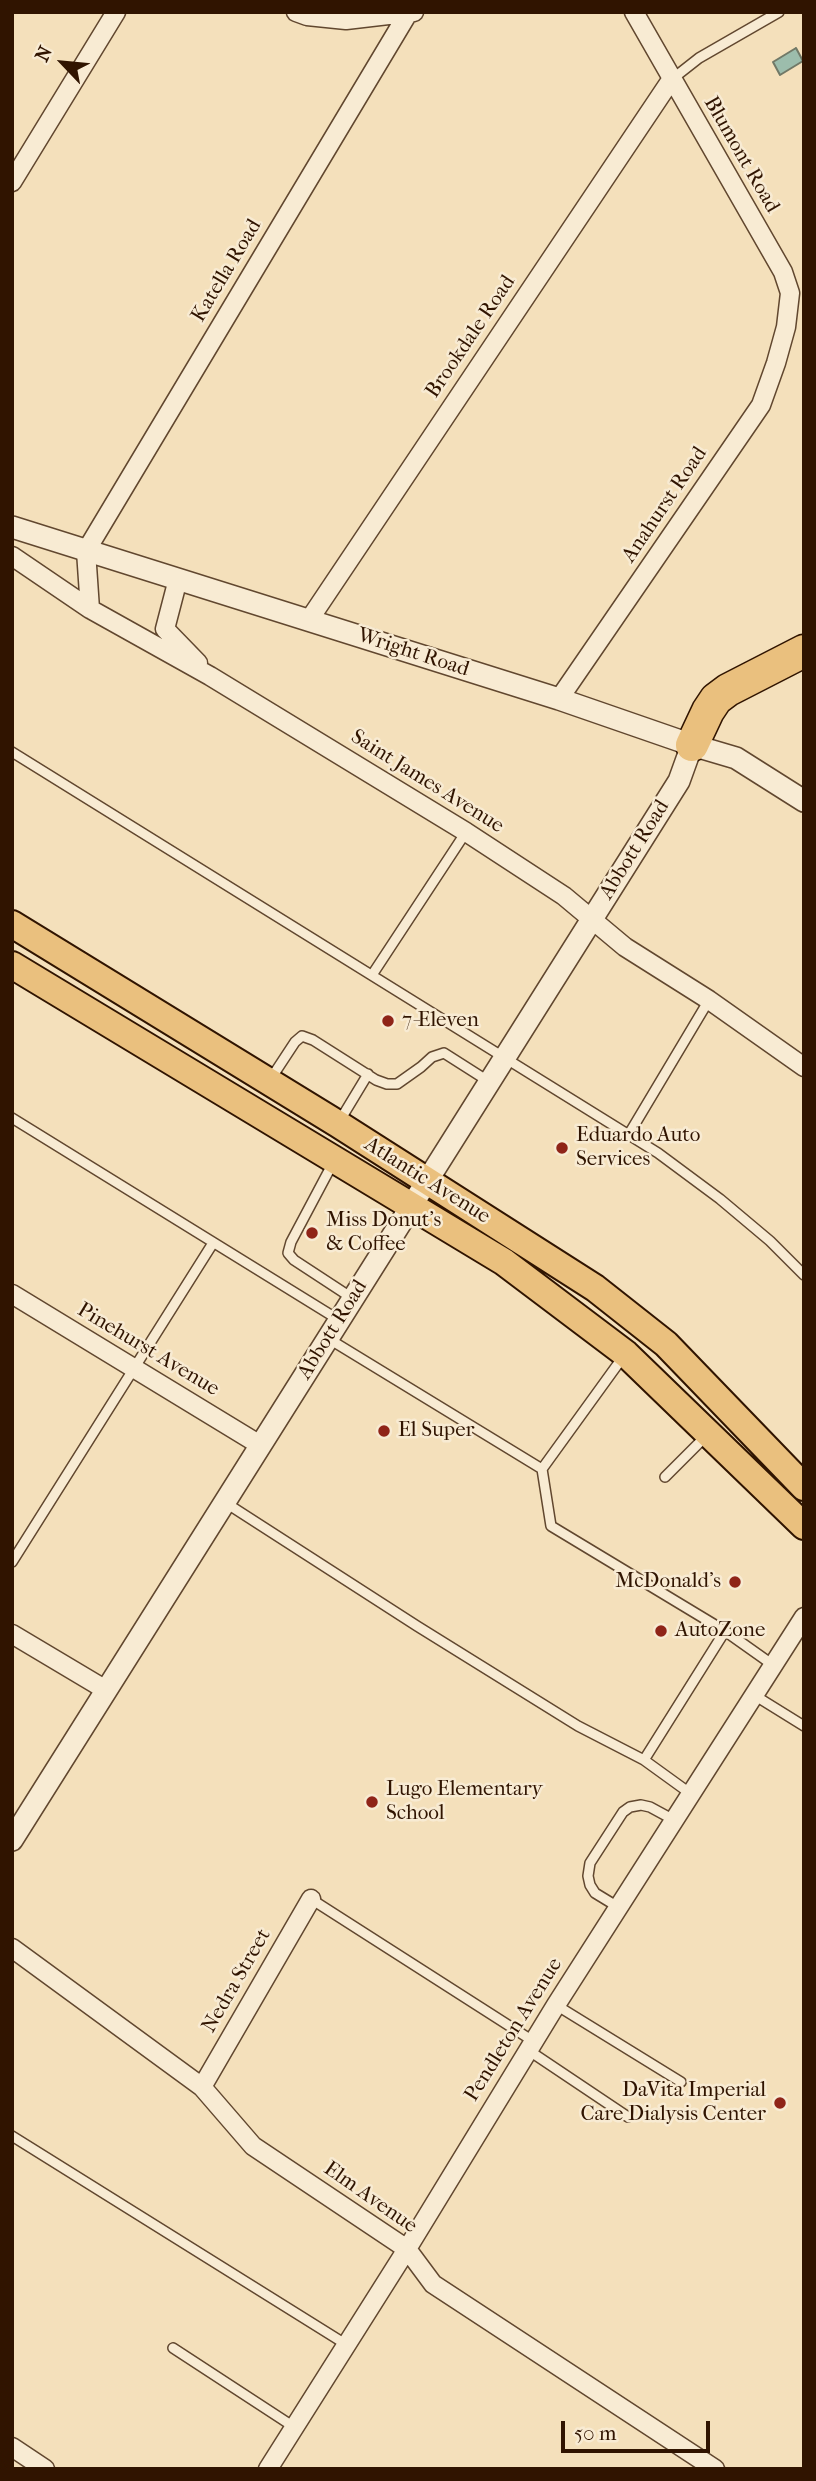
<!DOCTYPE html>
<style>
body{margin:0}
#map{position:relative;width:816px;height:2481px;overflow:hidden;background:#f4e0bb;font-family:"IM FELL French Canon",serif}
canvas{display:block}
.frame{position:absolute;inset:0;border:14px solid #301400;pointer-events:none}
.north{position:absolute;left:28px;top:28px;width:70px;height:70px;-webkit-text-stroke:5px #f8ebd3;paint-order:stroke;rotate:296deg;font-size:19px;font-weight:700;line-height:28px;text-align:center;color:#301400}
.north::after{content:'';display:block;margin:auto;width:24px;height:32px;background:#301400;clip-path:polygon(50% 0,100% 100%,50% 72%,0 100%)}
.scale{position:absolute;left:561px;top:2421px;width:149px;height:32px;box-sizing:border-box;border:4px solid #301400;border-top:0;padding-left:9px;font-size:21px;line-height:24px;white-space:nowrap;color:#301400;-webkit-text-stroke:5px #f8ebd3;paint-order:stroke}
</style>
<div id="map">
<canvas width="816" height="2481"></canvas>
<div class="frame"></div>
<div class="north">N</div>
<div class="scale">50 m</div>
</div>
<script>
const ctx = document.querySelector('canvas').getContext('2d');
ctx.lineJoin = 'round';
function paint(path, color) { ctx.fillStyle = color; ctx.fill(path, 'evenodd'); }
const poly = rows => new Path2D(rows.map(r => 'M' + r).join(''));
function stroke(path, color, width, dash) { ctx.strokeStyle = color; ctx.lineWidth = width; ctx.lineCap = dash ? 'butt' : 'round'; ctx.setLineDash(dash || []); ctx.stroke(path); }
function label(font, color, halo, rows, align = 'center') {
  ctx.font = font + ' "IM FELL French Canon",serif'; ctx.lineWidth = 5; ctx.setLineDash([]); ctx.textBaseline = 'middle'; ctx.strokeStyle = halo; ctx.fillStyle = color; for (const [text, x, y, turn = 0] of rows) {
    ctx.save(); ctx.translate(x, y); ctx.rotate((+turn || 0) * Math.PI / 180); ctx.textAlign = isNaN(turn) ? turn : align; if (halo) ctx.strokeText(text, 0, 0); ctx.fillText(text, 0, 0); ctx.restore();
  }
}
const water = poly([
 [796,48,803,61,780,75,773,62,796,48]
]);
paint(water, '#9cbdac');
stroke(water, '#717967', 2);
const service = poly([
 [671,80,699,58,779,12],
 [12,752,658,1153,720,1199,770,1241,804,1275],
 [372,975,466,832],
 [270,1080,295,1042,302,1036,313,1040,376,1080,387,1084,397,1084,421,1067,432,1057,444,1053,488,1081],
 [12,1118,339,1320],
 [339,1122,368,1074],
 [629,1134,709,1000],
 [334,1161,291,1242,288,1253,294,1260,352,1298],
 [329,1339,542,1469,551,1526,725,1631,773,1665],
 [542,1469,623,1357],
 [665,1477,706,1436],
 [226,1503,417,1626,578,1726,644,1760],
 [12,1562,213,1243],
 [754,1695,804,1726],
 [691,1794,644,1760,725,1631],
 [311,1899,533,2041],
 [618,1907,595,1893,590,1885,588,1876,590,1863,623,1812,630,1807,641,1805,650,1807,674,1820],
 [556,2005,681,2082],
 [528,2050,628,2117],
 [12,2136,347,2345],
 [173,2348,294,2427]
]);
const minor = poly([
 [296,12,307,16,346,20,414,12],
 [12,182,116,12],
 [12,556,90,609,210,676,466,832,564,896,625,947,709,1000,804,1067],
 [178,579,165,629,198,663],
 [90,609,86,551,407,15],
 [309,620,671,80],
 [559,699,761,405,776,363,786,327,790,293,783,272,634,12],
 [12,1294,260,1445],
 [12,1634,106,1690],
 [12,1948,202,2087,253,2146,407,2249,433,2284,715,2469],
 [202,2087,311,1899],
 [12,2447,45,2469],
 [268,2469,407,2249,556,2005,804,1617]
]);
const tertiary = poly([
 [12,527,559,699,692,745,736,758,804,801],
 [12,1840,679,781,692,745]
]);
const primary = poly([
 [12,924,338,1124,595,1288,666,1344,804,1487],
 [12,965,504,1262,626,1354,804,1526]
]);
const motorway = poly([
 [692,745,708,711,716,699,728,690,804,651]
]);
stroke(service, '#61472f', 12);
stroke(minor, '#61472f', 21);
stroke(tertiary, '#61472f', 24);
stroke(primary, '#301400', 30);
stroke(motorway, '#301400', 35);
stroke(service, '#f8ebd3', 9);
stroke(minor, '#f8ebd3', 18);
stroke(tertiary, '#f8ebd3', 21);
stroke(primary, '#eac07e', 26);
stroke(motorway, '#eac07e', 32);
for (const [x, y, r, color] of [
 [388,1021,7,"#8f2418"],
 [562,1148,7,"#8f2418"],
 [312,1233,7,"#8f2418"],
 [384,1431,7,"#8f2418"],
 [735,1582,7,"#8f2418"],
 [661,1631,7,"#8f2418"],
 [372,1802,7,"#8f2418"],
 [780,2103,7,"#8f2418"]
]) { const dot = new Path2D(); dot.arc(x, y, r, 0, 2 * Math.PI); ctx.fillStyle = color; ctx.fill(dot); stroke(dot, '#f8ebd3', 2.5); }
label('21px', '#301400', '#f8ebd3', [
 ["Blumont Road",741,155,60],
 ["Katella Road",227,271,-59],
 ["Brookdale Road",471,337,-56],
 ["Anahurst Road",665,505,-56],
 ["Wright Road",413,653,18],
 ["Saint James Avenue",427,782,32],
 ["Abbott Road",635,850,-58],
 ["Atlantic Avenue",427,1181,32],
 ["Abbott Road",333,1330,-58],
 ["Pinehurst Avenue",148,1350,31],
 ["Nedra Street",237,1981,-60],
 ["Pendleton Avenue",514,2030,-58],
 ["Elm Avenue",370,2198,35]
]);
label('21px', '#301400', '#f8ebd3', [
 ["7-Eleven",402,1021],
 ["Eduardo Auto",576,1136],
 ["Services",576,1160],
 ["Miss Donut's",326,1221],
 ["& Coffee",326,1245],
 ["El Super",398,1431],
 ["McDonald's",721,1582,"right"],
 ["AutoZone",675,1631],
 ["Lugo Elementary",386,1790],
 ["School",386,1814],
 ["DaVita Imperial",766,2091,"right"],
 ["Care Dialysis Center",766,2115,"right"]
], 'left');
</script>
